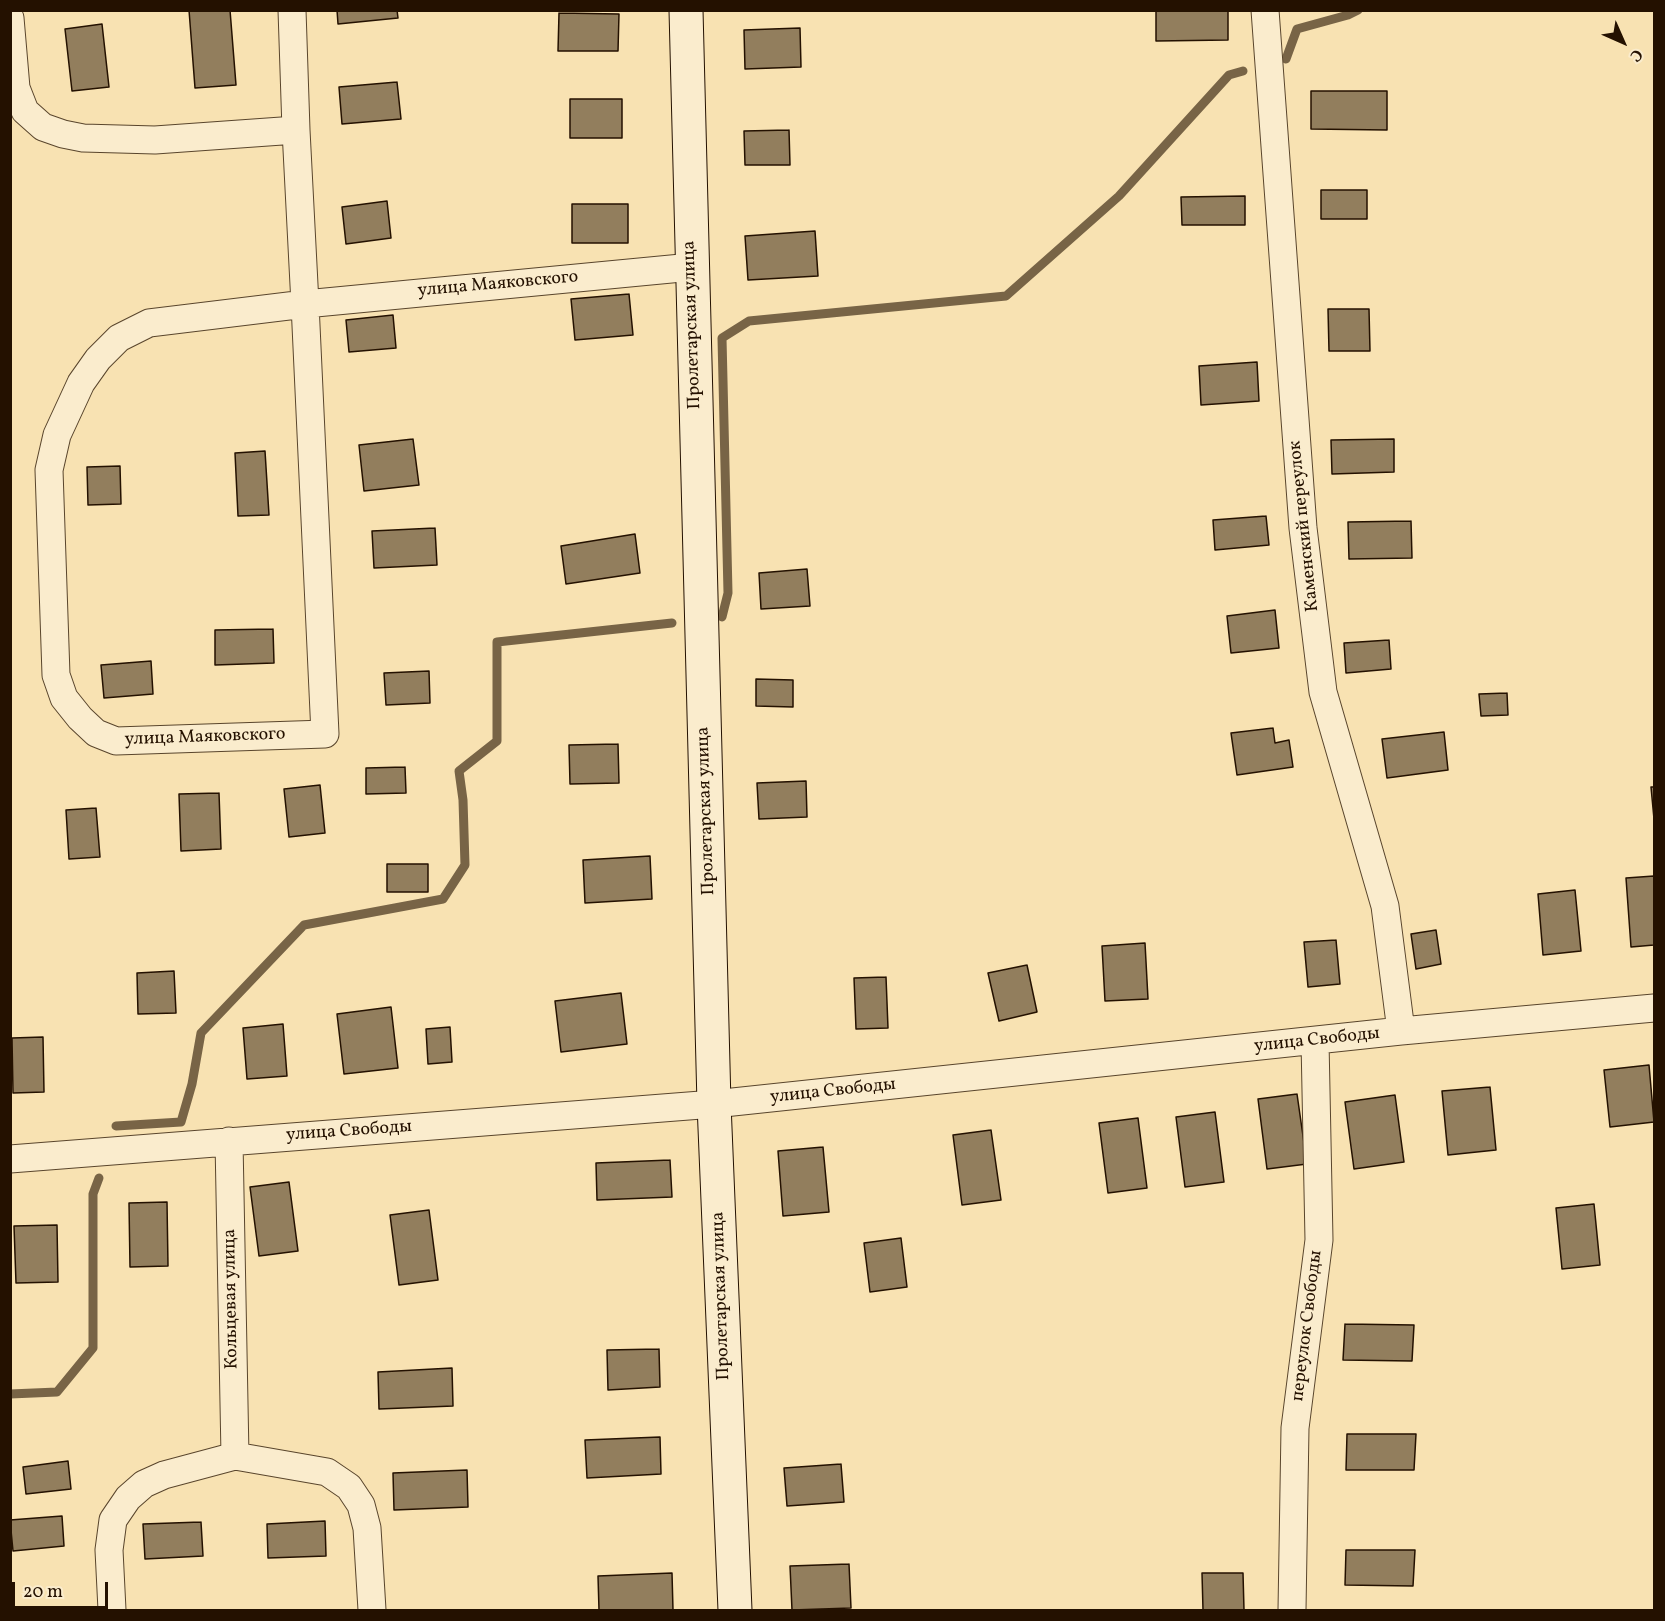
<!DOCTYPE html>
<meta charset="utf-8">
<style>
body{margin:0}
#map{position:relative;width:1665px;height:1621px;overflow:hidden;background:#f8e2b2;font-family:Vollkorn,serif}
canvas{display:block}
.frame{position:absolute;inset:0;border:12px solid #241100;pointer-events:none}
.north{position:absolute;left:1593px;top:12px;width:60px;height:60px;-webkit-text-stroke:4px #faeccd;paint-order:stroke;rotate:135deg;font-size:16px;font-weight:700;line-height:24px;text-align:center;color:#241100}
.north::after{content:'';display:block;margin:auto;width:21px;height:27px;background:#241100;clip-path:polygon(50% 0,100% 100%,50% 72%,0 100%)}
.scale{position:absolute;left:12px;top:1582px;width:96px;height:27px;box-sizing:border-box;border:3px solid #241100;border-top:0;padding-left:8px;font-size:18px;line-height:21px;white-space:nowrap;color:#241100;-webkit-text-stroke:4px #faeccd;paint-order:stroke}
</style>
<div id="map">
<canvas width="1665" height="1621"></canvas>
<div class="frame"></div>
<div class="north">С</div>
<div class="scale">20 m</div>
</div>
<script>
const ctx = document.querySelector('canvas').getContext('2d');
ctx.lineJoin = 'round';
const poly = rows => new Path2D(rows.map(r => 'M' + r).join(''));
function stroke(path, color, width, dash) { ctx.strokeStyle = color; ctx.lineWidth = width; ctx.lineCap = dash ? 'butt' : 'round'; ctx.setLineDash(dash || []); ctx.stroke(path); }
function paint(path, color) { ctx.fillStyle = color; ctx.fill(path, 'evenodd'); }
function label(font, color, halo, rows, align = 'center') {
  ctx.font = font + ' Vollkorn,serif'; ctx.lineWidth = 5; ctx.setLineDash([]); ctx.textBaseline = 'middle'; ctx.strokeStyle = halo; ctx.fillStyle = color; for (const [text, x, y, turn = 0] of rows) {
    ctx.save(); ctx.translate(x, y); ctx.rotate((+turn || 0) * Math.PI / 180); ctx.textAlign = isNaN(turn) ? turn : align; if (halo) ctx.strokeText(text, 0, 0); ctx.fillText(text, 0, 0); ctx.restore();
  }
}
stroke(poly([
 [1286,59,1297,29,1348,15,1358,10],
 [722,617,728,593,722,338,749,321,1006,296,1119,196,1229,75,1243,71],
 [116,1126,181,1122,192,1084,201,1033,304,925,443,899,465,865,463,800,459,771,497,741,497,642,672,623],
 [10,1394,57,1392,93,1348,93,1194,99,1178]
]), '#786446', 9);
const building = poly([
 [189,10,230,10,236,85,195,88,189,10],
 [337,10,397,10,398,18,338,24,337,10],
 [1156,10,1228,10,1228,40,1156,41,1156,10],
 [559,13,619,14,618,51,558,51,559,13],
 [102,24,109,87,72,91,65,29,102,24],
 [800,28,801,67,745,69,744,30,800,28],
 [397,82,401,119,342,124,339,87,397,82],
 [1311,91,1387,91,1387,130,1311,129,1311,91],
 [570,99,622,99,622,138,570,138,570,99],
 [789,130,790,165,745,165,744,131,789,130],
 [1321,190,1367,190,1367,219,1321,219,1321,190],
 [1245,196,1245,225,1182,225,1181,197,1245,196],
 [387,201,391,238,346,244,342,207,387,201],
 [572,204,628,204,628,243,572,243,572,204],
 [815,231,818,276,748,280,745,236,815,231],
 [629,294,633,335,575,340,571,299,629,294],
 [1328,309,1369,309,1370,351,1329,351,1328,309],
 [393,315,396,348,349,352,346,320,393,315],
 [1257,362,1259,401,1201,405,1199,366,1257,362],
 [413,439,419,485,364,491,359,445,413,439],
 [1394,439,1394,472,1332,474,1331,440,1394,439],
 [265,451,269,515,238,516,235,453,265,451],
 [120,466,121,504,88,505,87,467,120,466],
 [1266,516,1269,545,1215,550,1213,520,1266,516],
 [1411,521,1412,558,1349,559,1348,522,1411,521],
 [435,528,437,565,374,568,372,531,435,528],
 [635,534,640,573,566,584,561,546,635,534],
 [807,569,810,606,761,609,759,573,807,569],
 [1275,610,1279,648,1231,653,1227,616,1275,610],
 [273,629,274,663,215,665,215,630,273,629],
 [1389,640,1391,669,1346,673,1344,643,1389,640],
 [151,661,153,694,104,698,101,665,151,661],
 [429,671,430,703,386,705,384,673,429,671],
 [756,679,793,680,793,707,756,706,756,679],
 [1507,693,1508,715,1481,716,1479,694,1507,693],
 [1273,728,1275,743,1289,740,1293,767,1237,775,1231,733,1273,728],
 [1444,732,1448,770,1387,778,1382,739,1444,732],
 [618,744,619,783,570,784,569,745,618,744],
 [405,767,406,793,366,794,366,768,405,767],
 [806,781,807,817,759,819,757,783,806,781],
 [320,785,325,833,289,837,284,789,320,785],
 [1651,787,1654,787,1654,819,1651,787],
 [219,793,221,849,181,851,179,794,219,793],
 [96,808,100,857,69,859,66,810,96,808],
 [650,856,652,899,585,903,583,860,650,856],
 [387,864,428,864,428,892,387,892,387,864],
 [1654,876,1654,945,1631,947,1626,878,1654,876],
 [1575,890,1581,951,1543,955,1538,894,1575,890],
 [1436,930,1441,964,1416,969,1411,934,1436,930],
 [1336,940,1340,984,1308,987,1304,942,1336,940],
 [1145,943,1148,999,1105,1001,1102,946,1145,943],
 [1027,965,1037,1012,999,1021,988,973,1027,965],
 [174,971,176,1013,138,1014,137,973,174,971],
 [886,977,888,1028,856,1029,854,978,886,977],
 [621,993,627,1044,561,1052,555,1001,621,993],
 [391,1007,398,1068,344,1074,337,1014,391,1007],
 [283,1024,287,1076,247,1079,243,1028,283,1024],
 [450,1027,452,1062,428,1064,426,1029,450,1027],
 [43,1037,44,1092,13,1093,12,1038,43,1037],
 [1649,1065,1654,1122,1610,1127,1604,1070,1649,1065],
 [1490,1087,1496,1150,1448,1155,1442,1091,1490,1087],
 [1297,1094,1307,1164,1267,1169,1258,1099,1297,1094],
 [1395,1095,1404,1162,1354,1169,1345,1102,1395,1095],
 [1215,1112,1224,1182,1185,1187,1176,1117,1215,1112],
 [1138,1118,1147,1188,1108,1193,1099,1123,1138,1118],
 [991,1130,1001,1200,962,1205,953,1135,991,1130],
 [823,1147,829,1212,783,1216,778,1151,823,1147],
 [670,1160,672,1197,597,1200,596,1163,670,1160],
 [289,1182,298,1251,259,1256,250,1187,289,1182],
 [167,1202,168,1266,130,1267,129,1203,167,1202],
 [1594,1204,1600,1265,1562,1269,1556,1208,1594,1204],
 [429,1210,438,1280,399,1285,390,1215,429,1210],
 [57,1225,58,1282,16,1283,14,1226,57,1225],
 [901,1238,907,1287,870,1292,864,1243,901,1238],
 [1345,1324,1414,1325,1412,1361,1343,1360,1345,1324],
 [659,1349,660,1387,608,1390,607,1350,659,1349],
 [452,1368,453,1406,379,1409,378,1372,452,1368],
 [1347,1434,1416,1434,1414,1470,1346,1470,1347,1434],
 [660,1437,661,1474,587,1478,585,1440,660,1437],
 [68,1461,71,1489,26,1494,23,1467,68,1461],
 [841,1464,844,1502,787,1506,784,1468,841,1464],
 [467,1470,468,1507,394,1510,393,1473,467,1470],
 [62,1516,64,1546,13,1551,10,1520,62,1516],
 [325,1521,326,1556,268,1558,267,1524,325,1521],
 [201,1522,203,1556,145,1559,143,1524,201,1522],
 [1346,1550,1415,1550,1413,1586,1345,1585,1346,1550],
 [849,1564,851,1608,792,1610,790,1566,849,1564],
 [672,1573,673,1610,599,1610,598,1576,672,1573],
 [1202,1573,1243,1573,1244,1610,1203,1610,1202,1573]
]);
paint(building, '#927e5d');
stroke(building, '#241100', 1.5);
const street = poly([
 [292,10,296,130,305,304,325,734,116,741,96,733,80,718,64,698,56,675,49,470,57,435,81,383,98,359,119,338,149,323,305,304,692,267],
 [1265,10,1303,528,1323,692,1385,906,1401,1031],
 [10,18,16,88,25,111,43,127,63,134,83,138,155,140,296,130],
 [10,1159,714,1104,1401,1031,1654,1008],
 [235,1456,327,1472,349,1487,361,1505,367,1528,372,1610],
 [112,1610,109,1550,113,1520,128,1498,144,1484,164,1475,235,1456,229,1141],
 [1292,1610,1295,1428,1319,1240,1315,1041]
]);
const secondary = poly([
 [686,10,714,1104,735,1610]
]);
stroke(street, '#59452c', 29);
stroke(secondary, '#241100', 35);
stroke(street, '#faeccd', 27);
stroke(secondary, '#faeccd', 33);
label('18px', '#241100', '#faeccd', [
 ["улица Маяковского",498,285,-5],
 ["Пролетарская улица",693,325,-92],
 ["Каменский переулок",1305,526,-96],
 ["улица Маяковского",205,738,-2],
 ["Пролетарская улица",707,811,-92],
 ["улица Свободы",1317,1041,-6],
 ["улица Свободы",833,1092,-6],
 ["улица Свободы",349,1132,-4],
 ["Пролетарская улица",722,1296,-92],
 ["Кольцевая улица",232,1299,-91],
 ["переулок Свободы",1308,1326,-83]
]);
</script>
